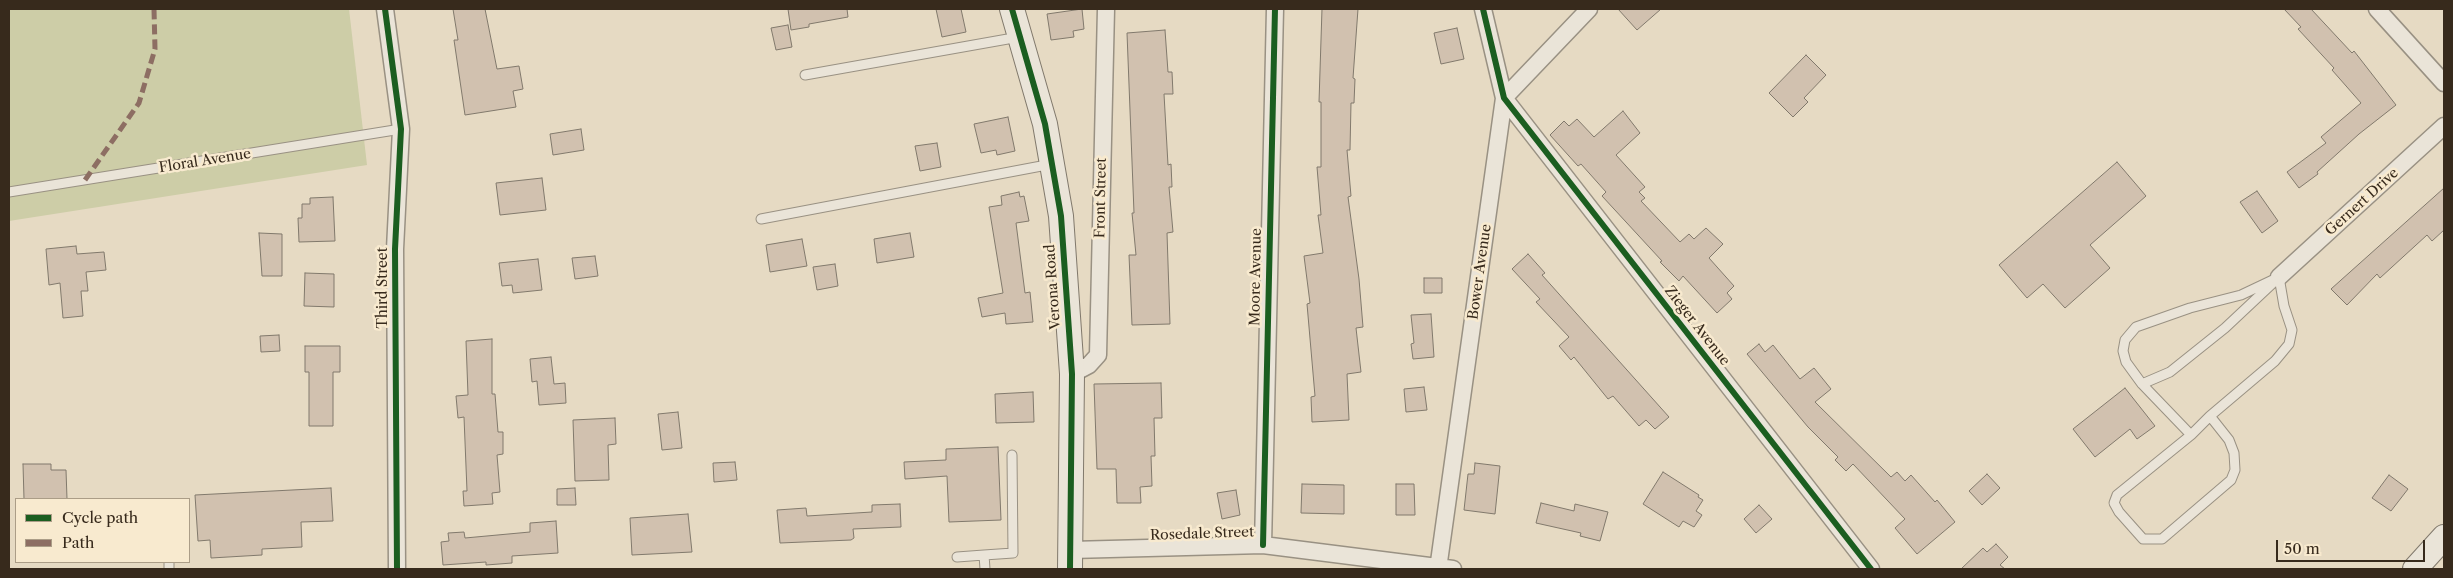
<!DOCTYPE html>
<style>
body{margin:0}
#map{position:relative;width:2453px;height:578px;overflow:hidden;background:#e6dac3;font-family:"Libre Caslon Text",serif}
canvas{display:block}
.frame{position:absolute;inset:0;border:10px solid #372a1c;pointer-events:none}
.legend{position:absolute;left:15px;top:498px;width:175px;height:65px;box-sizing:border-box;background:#f8eacf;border:1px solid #ab9d87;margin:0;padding:6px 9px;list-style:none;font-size:15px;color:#372a1c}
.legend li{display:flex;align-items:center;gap:10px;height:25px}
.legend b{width:25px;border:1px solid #ab9d87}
.scale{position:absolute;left:2276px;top:540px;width:149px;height:22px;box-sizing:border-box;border:2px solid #372a1c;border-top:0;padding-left:6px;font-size:15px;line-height:18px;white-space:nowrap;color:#372a1c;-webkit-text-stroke:4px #f8eacf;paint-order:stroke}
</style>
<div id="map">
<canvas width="2453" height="578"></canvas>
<div class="frame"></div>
<ul class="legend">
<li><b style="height:6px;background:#1b5e20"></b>Cycle path</li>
<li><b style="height:6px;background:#8d6e63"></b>Path</li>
</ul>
<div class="scale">50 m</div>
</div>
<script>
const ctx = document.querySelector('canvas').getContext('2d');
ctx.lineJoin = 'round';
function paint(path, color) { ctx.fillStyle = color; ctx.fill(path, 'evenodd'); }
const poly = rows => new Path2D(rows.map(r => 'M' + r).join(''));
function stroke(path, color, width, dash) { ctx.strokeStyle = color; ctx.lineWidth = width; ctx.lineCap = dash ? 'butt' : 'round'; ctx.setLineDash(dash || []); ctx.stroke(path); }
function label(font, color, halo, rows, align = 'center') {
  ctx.font = font + ' "Libre Caslon Text",serif'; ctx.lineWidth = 5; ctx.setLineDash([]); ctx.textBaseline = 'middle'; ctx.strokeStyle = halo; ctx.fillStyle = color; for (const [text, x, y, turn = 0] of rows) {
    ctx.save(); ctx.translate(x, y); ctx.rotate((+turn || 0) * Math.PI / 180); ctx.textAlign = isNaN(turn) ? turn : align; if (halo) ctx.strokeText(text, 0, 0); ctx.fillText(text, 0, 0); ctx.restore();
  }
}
paint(poly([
 [9,9,349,9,367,165,9,221]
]), '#cdcda7');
const building = poly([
 [453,9,485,9,497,69,519,66,523,89,513,91,516,107,465,115,454,40,458,40,453,9],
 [788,9,847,9,848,17,809,24,809,27,791,30,788,9],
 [936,9,961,9,966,32,942,37,936,9],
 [1082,9,1084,29,1073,31,1074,37,1051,40,1047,14,1082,9],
 [1322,9,1358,9,1353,78,1355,79,1354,103,1351,103,1350,150,1347,150,1351,196,1348,197,1359,279,1363,327,1356,328,1361,372,1347,374,1349,420,1312,422,1311,397,1315,396,1307,304,1310,303,1304,256,1323,253,1318,215,1321,215,1317,167,1321,167,1321,102,1319,102,1322,9],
 [1618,9,1661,9,1637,30,1618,9],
 [2284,9,2311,9,2352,53,2354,51,2396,105,2359,134,2317,172,2318,174,2299,188,2287,172,2326,143,2321,137,2361,103,2332,70,2334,68,2298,29,2301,27,2284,9],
 [788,25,792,47,776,50,771,28,788,25],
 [1457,28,1464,59,1441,64,1434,33,1457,28],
 [1165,30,1168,72,1172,72,1173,94,1164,94,1168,165,1171,164,1172,187,1169,187,1173,232,1167,233,1170,324,1132,325,1129,255,1136,255,1132,213,1134,213,1127,33,1165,30],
 [1806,55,1826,75,1804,98,1808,102,1793,117,1769,93,1806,55],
 [1623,111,1640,133,1616,155,1645,187,1639,192,1645,198,1641,201,1680,242,1689,234,1694,239,1706,228,1723,244,1709,258,1734,286,1727,293,1732,299,1717,313,1683,276,1679,281,1660,262,1662,261,1602,196,1606,192,1581,164,1578,166,1550,135,1564,121,1569,126,1577,119,1594,137,1623,111],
 [1008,117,1015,151,997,155,996,150,981,153,974,124,1008,117],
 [581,129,584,150,553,155,550,134,581,129],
 [937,143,941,167,920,171,915,146,937,143],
 [2117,162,2146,196,2090,245,2110,268,2065,308,2043,284,2027,298,1999,265,2117,162],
 [542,178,546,210,500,215,496,183,542,178],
 [2444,188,2444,230,2432,241,2427,235,2380,278,2377,274,2347,305,2331,289,2444,188],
 [2257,191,2278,221,2262,233,2240,202,2257,191],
 [1019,192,1020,197,1024,196,1029,221,1016,223,1025,293,1030,292,1033,322,1006,324,1005,313,982,317,978,298,1003,293,989,207,1002,205,1001,196,1019,192],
 [333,197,335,241,299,242,298,218,302,218,302,204,310,204,310,198,333,197],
 [259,233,282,234,282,276,262,276,259,233],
 [910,233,914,257,877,263,874,239,910,233],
 [802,239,807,266,770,272,766,245,802,239],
 [76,246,77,254,104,252,106,270,86,272,88,291,81,291,83,316,63,318,60,283,49,285,46,249,76,246],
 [1528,254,1545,273,1542,275,1669,417,1655,429,1646,420,1639,426,1613,396,1608,399,1574,357,1571,360,1559,346,1569,337,1536,302,1540,299,1512,269,1528,254],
 [595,256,598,276,575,279,572,258,595,256],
 [538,259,542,290,513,293,512,285,502,286,499,263,538,259],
 [835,264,838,286,817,290,813,267,835,264],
 [305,273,334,274,334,307,304,306,305,273],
 [1424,278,1442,278,1442,293,1424,293,1424,278],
 [1431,314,1434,357,1413,359,1411,344,1414,343,1411,315,1431,314],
 [279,335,280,351,261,352,260,336,279,335],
 [492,339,492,394,495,394,498,432,503,432,503,454,497,455,500,492,492,493,493,504,464,506,463,491,467,491,464,417,458,418,456,396,468,395,466,341,492,339],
 [1759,344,1765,352,1773,345,1800,379,1814,368,1831,389,1815,402,1891,477,1897,472,1905,481,1911,475,1935,502,1937,500,1955,522,1917,554,1895,528,1905,519,1853,464,1846,471,1835,460,1838,457,1808,427,1747,354,1759,344],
 [305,346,340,346,340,372,333,372,333,426,309,426,309,372,305,372,305,346],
 [551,357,554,384,565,383,566,403,539,405,537,381,532,382,530,359,551,357],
 [1161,383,1162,418,1154,418,1155,456,1151,456,1152,486,1140,487,1141,503,1117,503,1116,469,1097,469,1094,384,1161,383],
 [1424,387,1427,410,1406,412,1404,389,1424,387],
 [2125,388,2155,426,2137,439,2130,429,2095,457,2073,429,2125,388],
 [1033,392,1034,422,996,423,995,394,1033,392],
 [678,412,682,448,662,450,658,414,678,412],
 [615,418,616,444,608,445,609,480,575,481,573,420,615,418],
 [998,447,1001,520,949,522,947,476,905,479,904,462,946,460,946,449,998,447],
 [735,462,737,480,714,482,713,463,735,462],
 [1475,463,1500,466,1495,514,1464,510,1468,474,1474,474,1475,463],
 [23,464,51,464,51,470,66,470,67,499,24,499,23,464],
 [1663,472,1699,495,1698,497,1703,500,1696,511,1702,515,1694,527,1683,521,1679,527,1643,504,1663,472],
 [1987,474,2000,488,1982,505,1969,491,1987,474],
 [2389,475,2408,489,2391,511,2372,498,2389,475],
 [1302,484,1344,485,1344,514,1301,513,1302,484],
 [1396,484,1414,484,1415,515,1396,515,1396,484],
 [331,488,333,521,301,522,302,547,262,549,262,555,211,558,210,540,198,541,195,495,331,488],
 [575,488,576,505,557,505,557,489,575,488],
 [1236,490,1240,515,1222,519,1217,493,1236,490],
 [1541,503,1574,511,1575,504,1608,512,1600,541,1580,536,1581,533,1536,523,1541,503],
 [900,504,901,527,853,529,854,538,851,540,780,543,777,510,806,508,807,516,872,512,872,505,900,504],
 [1759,505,1772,519,1756,533,1744,519,1759,505],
 [688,514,692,552,632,555,630,518,688,514],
 [556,521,558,553,512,556,512,563,486,565,486,562,443,565,441,542,449,541,448,533,464,532,465,538,530,532,530,523,556,521],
 [1996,544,2008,557,2000,565,2005,569,1961,569,1983,548,1987,552,1996,544]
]);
paint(building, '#d1c1af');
stroke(building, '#81796c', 1);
const lane = poly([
 [805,75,1019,37],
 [9,192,401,129],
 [761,219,1052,164],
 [2279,277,2284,306,2292,330,2289,344,2275,361,2210,416,2191,435,2142,384,2126,362,2123,351,2125,340,2136,327,2190,308,2241,295,2279,277],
 [2142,384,2170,372,2225,328,2274,282],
 [2191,435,2117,495,2114,503,2119,512,2143,539,2162,539,2231,480,2235,470,2234,453,2229,440,2210,416],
 [957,557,984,555],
 [169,562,169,569],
 [985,569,984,555,1013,553,1012,455]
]);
const street = poly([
 [385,9,401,129,395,249,397,569],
 [1483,9,1504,98,1871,569],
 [2377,9,2444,83],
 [2279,277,2444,126],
 [1072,374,1089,365,1098,355,1106,9],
 [1263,545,1275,9],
 [1071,550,1263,545,1453,569],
 [1438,569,1504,98,1589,9]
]);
const secondary = poly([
 [1012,9,1045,124,1061,216,1072,374,1070,569],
 [2415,569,2444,537]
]);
stroke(lane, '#999183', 11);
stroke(street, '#999183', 19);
stroke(secondary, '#81796c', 26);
stroke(lane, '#eae4d8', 9);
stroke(street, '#eae4d8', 16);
stroke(secondary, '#eae4d8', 24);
stroke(poly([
 [85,180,139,103,155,49,154,9]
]), '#8d6e63', 5, [10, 5]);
stroke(poly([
 [385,9,401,129,395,249,397,569],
 [1012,9,1045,124,1061,216,1072,374,1070,569],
 [1483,9,1504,98,1871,569],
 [1263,545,1275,9]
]), '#1b5e20', 6);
label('14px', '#372a1c', '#f8eacf', [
 ["Floral Avenue",205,161,-9],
 ["Front Street",1101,198,-89],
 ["Gernert Drive",2362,202,-42],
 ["Bower Avenue",1480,272,-82],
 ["Moore Avenue",1256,277,-89],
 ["Verona Road",1053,287,-94],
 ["Third Street",383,288,-90],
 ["Zieger Avenue",1697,326,52],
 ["Rosedale Street",1202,534,-2]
]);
</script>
